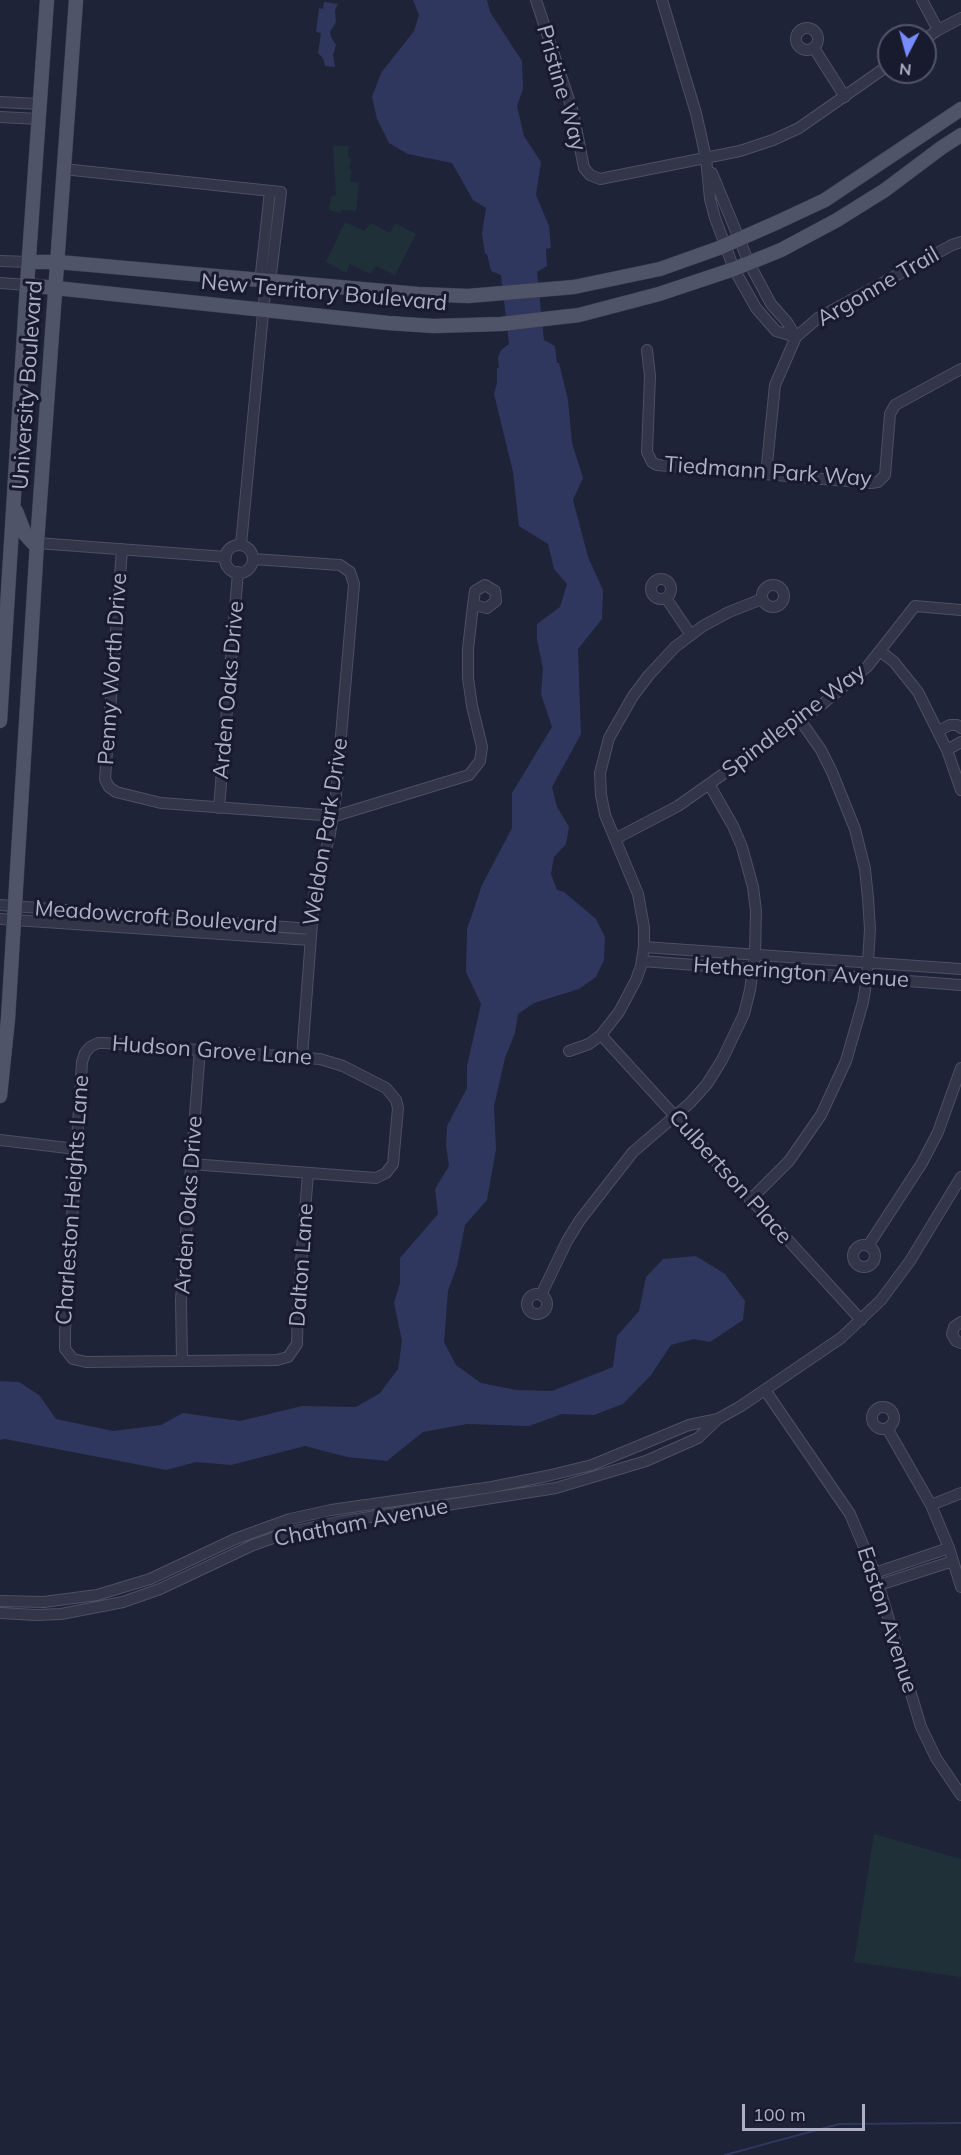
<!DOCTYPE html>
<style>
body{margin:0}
#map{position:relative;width:961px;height:2155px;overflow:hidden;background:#1e2338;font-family:Mulish,sans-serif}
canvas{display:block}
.north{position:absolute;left:877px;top:24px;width:60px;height:60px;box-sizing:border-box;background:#181b2d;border:2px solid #53566a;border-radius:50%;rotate:186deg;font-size:16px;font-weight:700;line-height:24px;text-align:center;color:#acafc5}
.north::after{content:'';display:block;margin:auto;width:21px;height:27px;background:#788bfe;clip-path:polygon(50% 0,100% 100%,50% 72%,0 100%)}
.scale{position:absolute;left:742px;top:2104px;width:123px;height:27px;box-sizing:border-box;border:3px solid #acafc5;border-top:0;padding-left:8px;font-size:18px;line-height:21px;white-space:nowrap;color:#acafc5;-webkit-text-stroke:4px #181b2d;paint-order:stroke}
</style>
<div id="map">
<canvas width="961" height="2155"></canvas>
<div class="north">N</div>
<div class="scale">100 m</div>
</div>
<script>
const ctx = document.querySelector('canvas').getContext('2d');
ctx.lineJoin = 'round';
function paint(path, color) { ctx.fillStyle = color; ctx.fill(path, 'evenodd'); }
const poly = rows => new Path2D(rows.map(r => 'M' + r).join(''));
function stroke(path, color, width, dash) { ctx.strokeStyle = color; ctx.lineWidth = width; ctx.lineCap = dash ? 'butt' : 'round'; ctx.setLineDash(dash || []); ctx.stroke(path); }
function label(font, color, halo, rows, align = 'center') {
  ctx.font = font + ' Mulish,sans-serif'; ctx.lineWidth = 6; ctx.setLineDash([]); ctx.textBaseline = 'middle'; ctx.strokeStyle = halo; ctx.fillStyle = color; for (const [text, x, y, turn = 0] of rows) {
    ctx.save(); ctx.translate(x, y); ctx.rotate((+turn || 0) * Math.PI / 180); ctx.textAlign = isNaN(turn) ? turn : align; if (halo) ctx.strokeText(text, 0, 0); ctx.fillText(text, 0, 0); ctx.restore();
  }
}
paint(poly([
 [333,146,349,146,348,157,351,159,349,169,352,170,350,181,359,183,356,211,341,210,341,213,329,210,331,196,336,195],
 [345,222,364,231,371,223,390,233,395,223,416,234,395,275,376,266,370,274,350,264,346,273,326,262],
 [874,1834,961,1859,961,1977,854,1962]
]), '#203039');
paint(poly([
 [413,0,487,0,490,12,522,61,523,89,517,106,524,136,541,162,536,195,549,226,551,248,546,249,547,266,537,272,544,340,555,346,557,363,559,363,568,400,572,443,583,478,573,500,588,557,603,590,602,619,578,649,581,734,552,787,557,807,569,827,566,844,554,857,551,874,557,890,564,892,596,919,605,937,604,960,596,977,579,989,534,1003,518,1014,515,1033,505,1058,494,1106,496,1149,487,1200,465,1225,457,1266,448,1291,444,1342,456,1365,481,1383,516,1390,552,1391,613,1367,617,1336,639,1311,646,1277,663,1259,696,1256,725,1274,745,1301,743,1320,710,1342,693,1339,671,1345,651,1375,623,1404,594,1415,562,1414,529,1426,467,1424,423,1432,387,1461,347,1457,305,1446,231,1465,196,1462,166,1470,5,1439,0,1440,0,1381,19,1382,39,1395,56,1419,113,1431,161,1425,183,1413,240,1421,302,1406,356,1407,380,1393,398,1369,402,1341,394,1303,400,1283,400,1258,438,1214,435,1189,449,1166,446,1145,447,1126,467,1088,467,1066,481,1004,466,972,467,929,482,885,512,828,512,793,552,727,541,694,543,669,537,639,537,624,560,607,567,584,554,569,548,544,519,526,513,472,494,394,497,383,497,368,499,368,498,357,501,350,509,344,501,275,491,271,487,254,485,254,482,233,486,208,473,200,452,163,408,154,389,143,377,119,372,97,381,73,414,31,419,15],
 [324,2,338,4,335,10,336,22,330,32,331,37,336,45,333,55,335,67,325,66,323,58,318,53,321,33,316,32,319,8,323,9]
]), '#2f375e');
stroke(poly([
 [725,2155,839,2124,961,2123]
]), '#2f375e', 2);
const minor = poly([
 [536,0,573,112,584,168,590,175,600,179,740,151,773,140,799,128,889,65],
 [662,0,696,113,706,158,710,199,715,218,734,269,756,308,776,331,796,337],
 [922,0,938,30],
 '796 39a11 11 0 1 1 22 0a11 11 0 1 1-22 0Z',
 [925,39,938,30,961,18],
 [814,48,845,97],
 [0,102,40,104],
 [0,117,39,119],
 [63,169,281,192,271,274,266,282,241,545],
 [712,173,749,263,771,304,787,322,796,337],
 [0,261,29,262],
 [266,282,261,273,270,191],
 [0,283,27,285],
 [647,350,650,376,647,452,652,462,657,465,871,483,878,482,885,475,890,414,895,405,961,369],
 [766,474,775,385,796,337,818,318,952,245,961,242],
 [37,543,226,557],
 '225 559a14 14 0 1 1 28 0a14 14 0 1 1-28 0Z',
 [122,549,105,779,109,787,116,792,161,803,335,816,469,775,480,761,482,747,472,706,468,678,468,649,473,605],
 [253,559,340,565,350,572,354,584,336,794,330,834,314,896,302,1057],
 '651 589a10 10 0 1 1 20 0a10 10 0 1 1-20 0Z',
 '762 596a11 11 0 1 1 22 0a11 11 0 1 1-22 0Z',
 [485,585,495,591,496,601,487,608,473,605,475,591,485,585],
 [666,598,691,635],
 [880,651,894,662,918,692,947,750,961,790],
 [938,731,950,725,957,725,961,728],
 [947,750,961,742],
 [219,808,238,572],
 [615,839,678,806,825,702,867,667,915,606,961,610],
 [0,905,311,929],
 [0,919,310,940],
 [644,947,961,969],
 [642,961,961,985],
 [601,1035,861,1320],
 [569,1051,589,1044,601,1035,619,1012,636,980,641,966,644,947,644,927,638,894,605,815,601,795,600,773,609,738,633,696,649,675,675,647,703,626,729,612,762,599],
 [0,1140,76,1149],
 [191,1164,376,1178,386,1173,393,1164,398,1108,396,1100,386,1088,343,1066,320,1059,105,1043,98,1043,90,1047,85,1053,82,1062,65,1331,65,1349,73,1359,86,1362,182,1361,277,1360,288,1357,297,1344,298,1302,308,1173],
 [750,1200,789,1161,821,1115,846,1061,863,1002,867,978,870,929,868,898,865,869,855,829,832,772,821,750,800,720],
 '853 1256a11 11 0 1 1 22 0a11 11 0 1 1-22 0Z',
 [868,1246,922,1163,938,1132,961,1068],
 '527 1304a10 10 0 1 1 20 0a10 10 0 1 1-20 0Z',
 [541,1295,567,1241,580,1220,633,1152,690,1103,707,1084,722,1060,744,1014,750,990,755,955,756,911,753,887,742,847,733,826,709,784],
 [961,1322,954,1327,952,1334,956,1341,961,1343],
 [182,1361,181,1300,200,1049],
 [765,1390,850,1514,875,1573,921,1727,936,1758,961,1795],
 '872 1418a11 11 0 1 1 22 0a11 11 0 1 1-22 0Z',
 [887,1428,931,1505,949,1548,961,1587],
 [931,1505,961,1493],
 [875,1573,949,1548],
 [879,1585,953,1561],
 [0,1601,44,1602,97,1595,150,1579,235,1539,290,1519,331,1510,492,1487,547,1476,592,1465,689,1425,718,1419],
 [0,1613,36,1615,61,1614,123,1602,160,1589,253,1545,290,1532,338,1522,556,1488,646,1461,698,1438,718,1419,741,1406,841,1338,881,1300,910,1261,961,1177]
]);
const major = poly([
 [29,262,58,262,418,294,468,296,574,287,660,269,719,248,778,222,825,200,961,109],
 [27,285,388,323,434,326,501,324,579,315,659,294,734,269,781,250,837,220,885,190,941,148,961,135],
 [16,511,25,534,33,543,37,543],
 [0,721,27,285,47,0],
 [0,1096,8,1019,37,543,76,0]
]);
stroke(minor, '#4c5063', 12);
stroke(major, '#3b3f52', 15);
stroke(minor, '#323648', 10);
stroke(major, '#4f5469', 14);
label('22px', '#acafc5', '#181b2d', [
 ["Pristine Way",561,88,74],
 ["Argonne Trail",878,287,-30],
 ["New Territory Boulevard",324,293,5],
 ["University Boulevard",28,385,-86],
 ["Tiedmann Park Way",768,472,4],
 ["Penny Worth Drive",113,669,-86],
 ["Arden Oaks Drive",229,690,-85],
 ["Spindlepine Way",794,721,-37],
 ["Weldon Park Drive",326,832,-81],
 ["Meadowcroft Boulevard",156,917,4],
 ["Hetherington Avenue",801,973,4],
 ["Hudson Grove Lane",212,1051,4],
 ["Culbertson Place",730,1177,48],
 ["Charleston Heights Lane",73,1200,-86],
 ["Arden Oaks Drive",189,1205,-86],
 ["Dalton Lane",302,1265,-86],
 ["Chatham Avenue",361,1523,-11],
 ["Easton Avenue",887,1620,72]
]);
</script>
